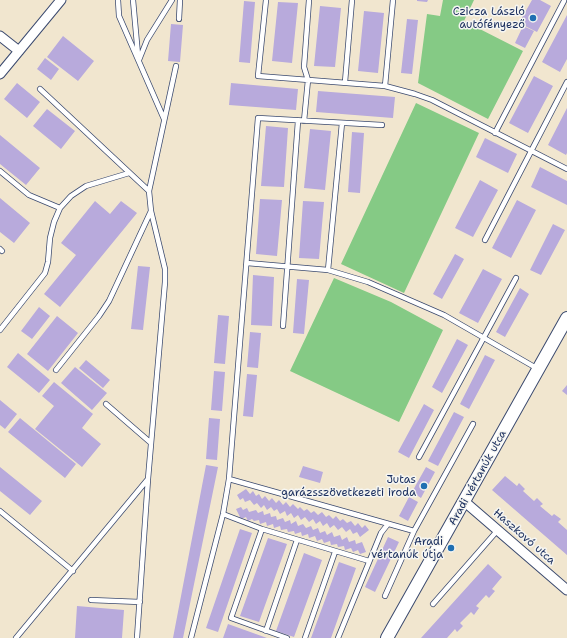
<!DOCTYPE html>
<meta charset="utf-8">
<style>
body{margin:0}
canvas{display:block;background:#f1e6cf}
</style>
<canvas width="567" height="638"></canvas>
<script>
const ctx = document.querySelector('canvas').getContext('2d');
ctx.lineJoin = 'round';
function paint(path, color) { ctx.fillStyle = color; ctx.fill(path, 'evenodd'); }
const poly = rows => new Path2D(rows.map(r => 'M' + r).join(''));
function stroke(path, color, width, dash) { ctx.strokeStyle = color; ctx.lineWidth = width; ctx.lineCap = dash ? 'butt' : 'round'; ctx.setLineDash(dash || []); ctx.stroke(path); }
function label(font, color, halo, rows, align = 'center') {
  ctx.font = font + ' "Shantell Sans",sans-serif'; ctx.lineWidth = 3; ctx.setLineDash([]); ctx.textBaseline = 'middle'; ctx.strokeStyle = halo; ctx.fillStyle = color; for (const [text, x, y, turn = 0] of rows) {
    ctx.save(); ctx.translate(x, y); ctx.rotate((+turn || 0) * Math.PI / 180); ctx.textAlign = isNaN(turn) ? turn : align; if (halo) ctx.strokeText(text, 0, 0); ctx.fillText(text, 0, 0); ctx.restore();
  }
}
paint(poly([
 [443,0,474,0,464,21,523,51,488,119,418,83,427,14,440,16],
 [416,103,479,133,404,293,341,264],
 [334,278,391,302,443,330,399,422,290,371]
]), '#85ca85');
paint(poly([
 [417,0,428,0,427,2,417,1],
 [532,0,540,0,551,6,537,32,519,23],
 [244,1,255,2,250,63,239,62],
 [278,2,298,3,292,63,272,61],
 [320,6,341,8,335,67,314,66],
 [364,11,384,13,378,73,358,71],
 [567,15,567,59,560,72,542,62],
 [407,19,418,20,412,74,401,73],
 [171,24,183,25,180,62,168,61],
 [523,26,534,31,525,48,515,43],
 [63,36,94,61,78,81,47,57],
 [45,58,59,69,51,80,37,69],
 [534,76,553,86,528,133,509,123],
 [17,83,40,102,27,118,4,99],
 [231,83,298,89,296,110,229,105],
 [318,91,395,97,393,118,316,112],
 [567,108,567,153,566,155,548,145],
 [47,109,75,131,61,149,33,126],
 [266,126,288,128,284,187,261,186],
 [310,129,331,131,325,190,304,188],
 [352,132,364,133,360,193,348,192],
 [0,135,40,168,26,185,0,164],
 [485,138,517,154,508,173,476,157],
 [540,167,567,181,567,205,531,187],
 [480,180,498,190,473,237,455,228],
 [0,198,30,223,14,243,0,232],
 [260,199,282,200,277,256,256,254],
 [517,200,536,210,511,258,492,248],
 [95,201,110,214,121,201,137,213,60,307,44,294,76,255,61,243],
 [303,201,324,202,319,259,299,258],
 [553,224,565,230,541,275,530,270],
 [455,254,464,259,442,299,433,294],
 [138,266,150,267,143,330,131,329],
 [483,269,502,279,478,323,459,313],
 [253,275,274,277,272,326,251,325],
 [297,279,309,280,304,334,293,333],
 [520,288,529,294,505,337,496,332],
 [39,307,50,316,32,339,21,331],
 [218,315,229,316,225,364,214,363],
 [57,316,78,333,48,371,27,354],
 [250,332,261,333,258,368,247,367],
 [457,339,468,345,442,393,432,387],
 [18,353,50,380,39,393,7,367],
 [485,355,495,360,469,409,460,404],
 [86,360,110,380,103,388,79,368],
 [75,367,107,393,92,410,61,383],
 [214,371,225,372,222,411,211,410],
 [247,374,257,375,253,417,243,416],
 [54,382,93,414,82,428,101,444,82,467,35,429,54,406,42,396],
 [567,385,567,395,562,391],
 [0,400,17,414,5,429,0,425],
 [424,404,434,410,409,458,398,452],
 [454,412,464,417,438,466,428,461],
 [20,418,76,464,65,478,8,432],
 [209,418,220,419,217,460,206,459],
 [206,465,218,467,183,638,173,638],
 [303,466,323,472,320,483,299,477],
 [0,467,42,501,30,515,0,491],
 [426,467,435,472,421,498,412,492],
 [505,476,517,486,519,483,525,489,523,491,534,501,537,498,543,504,540,506,552,516,554,514,561,519,558,522,567,530,567,555,492,490],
 [246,489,250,494,253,491,256,496,259,494,262,499,265,496,269,501,272,498,276,503,279,500,283,505,286,502,290,507,293,504,298,509,300,507,304,511,307,509,311,513,314,511,318,515,322,512,326,517,329,515,333,519,336,516,340,521,343,519,347,523,351,521,355,526,358,523,362,528,365,525,369,530,360,537,357,532,353,534,350,529,346,532,342,527,338,530,334,525,330,528,327,523,323,526,320,521,316,524,313,519,309,522,305,517,301,520,298,515,294,518,291,513,287,516,285,511,280,514,277,509,274,511,271,507,267,510,264,505,261,508,257,503,254,505,250,500,245,502,243,498,240,500,237,495],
 [409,497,418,502,408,521,399,516],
 [241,507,243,510,247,508,249,512,256,510,258,513,263,511,264,515,270,513,271,517,276,516,277,520,283,518,285,522,290,520,291,524,296,521,298,526,303,524,306,528,311,526,313,530,318,528,320,533,325,531,327,535,332,532,334,537,340,535,342,540,347,537,349,542,355,540,356,544,362,542,366,552,360,554,358,550,353,552,351,548,345,550,344,546,338,547,337,544,331,545,330,541,324,543,322,539,317,541,315,536,309,538,308,534,302,536,301,532,295,534,294,531,288,532,287,529,281,530,280,526,274,528,273,524,267,526,266,522,260,524,259,520,254,521,252,519,248,521,246,517,241,519,236,509],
 [240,529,252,533,218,632,206,628],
 [388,537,399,542,375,592,365,587],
 [268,538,287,544,259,622,240,616],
 [304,553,322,560,294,637,276,631],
 [339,562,356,568,331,638,311,638],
 [488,564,502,577,492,589,495,591,489,598,486,595,476,606,479,608,474,615,471,612,460,623,463,626,457,632,455,629,447,638,421,638],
 [77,606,124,610,122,638,75,638],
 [228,624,267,638,223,638]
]), '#b8aadc');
const service = poly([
 [118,0,119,16,164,119],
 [133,0,138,55],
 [266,0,258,76,385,86,415,94,432,100,567,169],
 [179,19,180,0],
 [139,60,147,40,172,0],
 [345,82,352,0],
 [385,86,393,0],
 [40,89,149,191],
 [304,121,308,80,304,67,309,0],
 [495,133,564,1],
 [0,171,29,195,60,208],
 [485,240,567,82],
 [0,249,2,251],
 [247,263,328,270,368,282,444,315,538,369],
 [328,270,342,123],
 [283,326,298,121],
 [0,330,45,273,48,262,50,238,54,222,60,208,71,196,86,186,129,173],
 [56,370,99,316,109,301,151,211],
 [106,404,151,443],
 [419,457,516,278],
 [229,479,414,531,473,424],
 [0,511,73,571],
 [223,514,262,529,369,561],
 [262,529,231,618,287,638],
 [385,596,414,531],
 [91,600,140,602],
 [433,604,497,531],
 [266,631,297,540],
 [16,638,148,479,165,282,165,269,151,211,149,191,176,66],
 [137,638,148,479],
 [191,638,223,514,229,479,258,118,382,125],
 [305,638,335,552],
 [338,638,381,533,388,524]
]);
const minor = poly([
 [0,36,19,51],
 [0,74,61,0],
 [465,502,567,590]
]);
const tertiary = poly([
 [387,638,567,318]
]);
stroke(service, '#3b4a6f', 6);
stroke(minor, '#3b4a6f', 11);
stroke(tertiary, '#3b4a6f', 14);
stroke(service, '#fff', 4.5);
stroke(minor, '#fff', 9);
stroke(tertiary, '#fff', 12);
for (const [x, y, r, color] of [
 [533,18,4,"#1f6fb2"],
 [424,486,4,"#1f6fb2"],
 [451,548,4,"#1f6fb2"]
]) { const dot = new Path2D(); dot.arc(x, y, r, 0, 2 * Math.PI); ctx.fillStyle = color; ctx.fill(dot); stroke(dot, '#f6f6f2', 1.5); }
label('11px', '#1b2f5e', '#f6f6f2', [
 ["Czicza László",525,12],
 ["autófényező",525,25],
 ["Jutas",416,480],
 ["garázsszövetkezeti iroda",416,493],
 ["Aradi",443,542],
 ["vértanúk útja",443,555]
], 'right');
label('11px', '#1b2f5e', '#f6f6f2', [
 ["Aradi vértanúk utca",478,478,-61],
 ["Haszkovó utca",524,537,41]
]);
</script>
